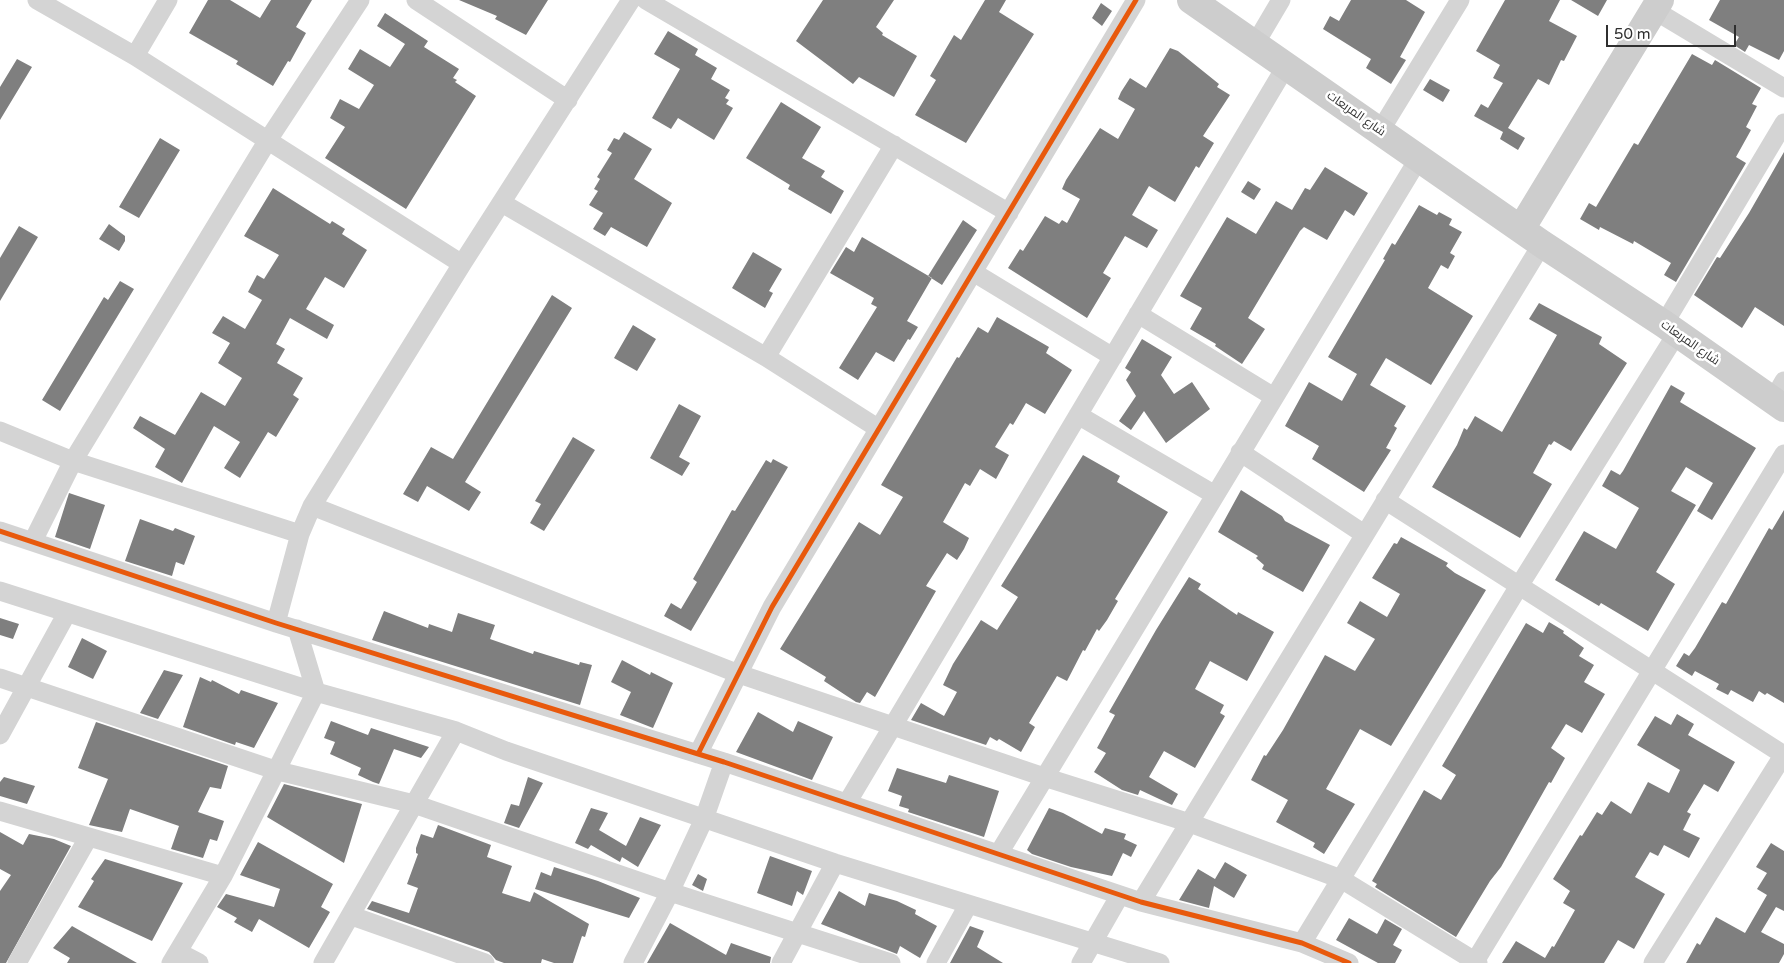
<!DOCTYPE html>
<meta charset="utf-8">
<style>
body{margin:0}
#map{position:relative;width:1784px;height:963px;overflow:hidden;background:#fff;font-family:"Varela Round",sans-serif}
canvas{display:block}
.scale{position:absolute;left:1606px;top:25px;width:130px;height:22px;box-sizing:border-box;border:2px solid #2f2f2f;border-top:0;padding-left:6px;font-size:15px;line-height:18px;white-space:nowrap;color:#2f2f2f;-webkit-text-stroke:4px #fff;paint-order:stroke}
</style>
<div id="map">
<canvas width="1784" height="963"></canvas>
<div class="scale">50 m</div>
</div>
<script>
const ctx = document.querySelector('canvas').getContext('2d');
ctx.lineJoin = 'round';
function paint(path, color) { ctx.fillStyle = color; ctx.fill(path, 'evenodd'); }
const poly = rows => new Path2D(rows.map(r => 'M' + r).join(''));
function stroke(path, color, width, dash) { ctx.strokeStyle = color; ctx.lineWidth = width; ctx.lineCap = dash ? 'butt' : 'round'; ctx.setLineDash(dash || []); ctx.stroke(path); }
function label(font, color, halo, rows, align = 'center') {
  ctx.font = font + ' "Varela Round",Cairo,sans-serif'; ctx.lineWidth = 5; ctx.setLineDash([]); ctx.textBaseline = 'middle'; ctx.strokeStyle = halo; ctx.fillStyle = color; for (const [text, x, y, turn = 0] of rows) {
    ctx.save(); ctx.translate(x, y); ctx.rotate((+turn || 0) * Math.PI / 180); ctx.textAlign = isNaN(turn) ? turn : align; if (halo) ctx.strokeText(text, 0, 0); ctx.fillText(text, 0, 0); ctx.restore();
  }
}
paint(poly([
 [208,0,230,0,260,18,271,0,312,0,296,27,306,33,290,62,288,61,273,86,236,64,238,61,189,33],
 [459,0,548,0,526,35,495,19,497,16],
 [823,0,894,0,876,27,883,33,882,35,917,56,894,97,859,77,853,84,796,41],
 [985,0,1006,0,999,12,1034,34,966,143,915,115,936,80,930,76,954,35,961,40],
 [1351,0,1406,0,1425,12,1400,57,1406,60,1391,84,1366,68,1371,59,1323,29,1330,16,1339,21],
 [1505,0,1560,0,1549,21,1577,36,1564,61,1561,60,1549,85,1538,79,1508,128,1525,138,1518,150,1500,139,1503,132,1474,116,1481,104,1488,108,1503,83,1493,78,1500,65,1476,51],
 [1571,0,1607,0,1598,16],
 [1720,0,1784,0,1784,51,1779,60,1749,45,1745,52,1734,45,1739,37,1709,20],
 [1101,3,1112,11,1102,26,1092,18],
 [385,13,428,41,424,47,459,69,453,78,457,80,455,82,476,96,406,209,325,158,345,127,330,118,340,99,359,109,374,85,348,69,360,49,390,67,405,44,377,26],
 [668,31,698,49,695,55,717,68,711,79,730,90,725,98,729,100,726,104,733,108,714,140,678,118,671,129,652,118,680,69,654,54],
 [1170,48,1178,51,1219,84,1217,87,1230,95,1203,136,1214,143,1199,168,1196,166,1175,202,1149,186,1132,215,1158,230,1147,248,1125,236,1103,273,1111,278,1087,318,1008,268,1020,249,1023,251,1045,216,1059,224,1062,220,1067,223,1080,199,1062,189,1066,180,1100,128,1118,139,1135,109,1118,99,1121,92,1130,78,1146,88],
 [1692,54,1712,65,1715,60,1761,88,1752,104,1757,106,1746,127,1751,130,1736,157,1746,163,1676,282,1664,275,1671,263,1634,241,1633,244,1600,227,1599,230,1580,219,1589,203,1596,207,1634,143,1638,145],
 [17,59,32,67,0,120,0,87],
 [1430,79,1450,90,1443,102,1423,90],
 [781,102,821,127,802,158,825,171,821,177,844,191,831,214,788,189,790,185,746,158],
 [624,132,652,149,634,179,672,203,647,247,611,227,605,236,593,229,603,213,589,205,598,191,594,189,600,179,597,177,612,153,607,150,614,138,619,140],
 [160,138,180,150,139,218,119,207],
 [1784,152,1784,326,1755,307,1742,328,1694,295,1717,257,1720,258,1749,213],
 [1325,167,1368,193,1354,216,1345,210,1327,240,1304,227,1300,231,1248,318,1265,329,1242,364,1215,346,1216,344,1190,329,1202,308,1180,296,1227,217,1256,234,1276,201,1292,210,1305,188,1310,190],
 [1248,181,1261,189,1254,200,1241,192],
 [273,188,330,224,332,221,345,229,342,234,367,250,344,288,325,277,306,309,334,325,327,339,290,318,276,344,285,349,277,363,303,378,293,395,299,399,276,437,268,432,240,478,224,468,240,442,214,426,182,483,155,467,165,449,133,428,140,416,175,435,201,392,225,406,242,378,218,363,230,343,212,333,223,316,245,329,262,300,248,292,257,275,264,279,279,255,244,236],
 [1419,205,1437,215,1439,212,1452,219,1449,225,1462,232,1450,253,1455,256,1448,269,1441,265,1428,288,1473,316,1431,385,1386,358,1370,385,1406,406,1394,426,1397,428,1386,448,1391,450,1364,492,1312,459,1319,446,1285,426,1309,382,1342,401,1357,374,1328,357,1385,260,1383,259,1392,243,1395,245],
 [963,220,977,230,942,285,928,276],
 [109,224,125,236,125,241,119,251,99,239],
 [19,226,38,237,0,301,0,258],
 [862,237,932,278,907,321,918,327,910,340,908,339,894,362,876,352,858,380,839,368,877,307,871,304,874,298,830,273,846,247,854,252],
 [753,252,782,269,769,291,773,293,765,308,732,288],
 [120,281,134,289,60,411,42,400,104,297,108,300],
 [552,295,572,308,465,482,481,492,469,511,427,486,418,502,403,494,431,447,453,459],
 [1539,303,1602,337,1599,344,1627,363,1571,451,1554,441,1551,445,1549,444,1533,473,1552,484,1520,538,1432,487,1457,445,1464,428,1467,430,1475,416,1502,432,1557,335,1529,319],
 [997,317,1049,347,1046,353,1072,370,1045,414,1026,403,1013,425,1010,423,995,447,1009,455,996,479,980,469,970,486,965,483,943,522,969,538,964,549,957,560,947,553,926,586,936,591,875,697,867,692,860,703,856,702,824,681,826,677,780,649,859,522,880,535,903,497,881,485,957,357,959,358,978,327,988,333],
 [633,325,656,339,637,371,614,358],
 [1142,339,1172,357,1161,375,1174,394,1192,382,1210,409,1166,443,1144,411,1131,430,1119,421,1136,396,1126,380,1131,372,1125,368],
 [1671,385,1685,393,1680,402,1756,448,1712,520,1697,511,1713,483,1686,467,1671,491,1696,505,1656,572,1675,584,1648,631,1601,603,1599,606,1555,580,1584,531,1616,549,1639,508,1602,486,1611,470,1620,475,1623,471],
 [679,404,701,416,679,457,690,463,682,476,650,458],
 [573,437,595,450,544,531,530,523,541,504,535,501],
 [1083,455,1120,476,1117,482,1168,512,1115,599,1118,601,1107,620,1099,631,1097,629,1085,651,1083,650,1067,681,1057,676,1029,723,1035,727,1021,752,999,739,997,741,990,737,986,745,911,720,921,703,944,716,957,692,943,685,953,664,981,620,997,630,1018,597,1001,586],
 [773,459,788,467,691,631,664,616,671,603,681,609,697,582,693,579,732,510,735,511,766,460,771,463],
 [1241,490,1282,516,1285,521,1330,545,1303,592,1262,569,1264,565,1256,558,1258,556,1218,532],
 [69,493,105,505,90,549,55,537],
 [1784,510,1784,703,1767,693,1765,695,1759,691,1753,702,1731,690,1728,695,1716,689,1719,684,1695,671,1692,676,1676,666,1684,653,1689,656,1695,648,1722,602,1726,604,1769,528,1772,530],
 [140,519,173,531,175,528,195,536,184,565,176,562,172,576,125,561],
 [1401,537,1448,563,1446,566,1455,573,1486,590,1391,746,1360,729,1326,789,1355,804,1324,854,1313,847,1315,843,1276,822,1288,800,1251,780,1264,755,1266,756,1283,730,1325,655,1355,671,1375,639,1347,623,1360,601,1387,617,1400,594,1372,578,1394,543,1397,544],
 [1189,577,1201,584,1198,589,1237,615,1238,612,1274,632,1247,681,1210,661,1195,689,1224,705,1220,713,1225,716,1195,768,1164,751,1149,777,1178,794,1172,805,1140,790,1138,795,1122,790,1094,772,1106,753,1097,748,1115,715,1109,712,1156,630],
 [384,611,428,628,429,624,452,632,458,613,495,625,490,639,533,654,534,651,579,665,580,662,592,665,580,705,372,640],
 [0,618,19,624,13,639,0,635],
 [1549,622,1564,631,1563,633,1584,648,1579,656,1594,665,1584,682,1605,694,1582,733,1566,724,1551,748,1565,758,1551,783,1549,782,1501,867,1490,881,1456,937,1375,887,1377,884,1372,881,1424,790,1441,800,1456,775,1442,766,1526,623,1543,633],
 [82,638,107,651,93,679,68,667],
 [622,660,650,675,651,672,673,683,653,728,620,715,631,692,611,682],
 [164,670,183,675,158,719,140,713],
 [200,677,211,682,212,680,239,694,241,690,278,703,254,748,236,742,235,745,183,727],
 [758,712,793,732,798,721,833,737,812,780,736,752],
 [1677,714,1694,724,1688,735,1735,762,1718,792,1704,784,1687,812,1691,814,1683,830,1700,838,1689,858,1664,845,1658,856,1650,852,1635,877,1665,894,1634,949,1618,940,1604,963,1502,963,1516,941,1545,958,1552,946,1554,947,1575,910,1563,903,1570,891,1553,879,1580,835,1582,836,1597,812,1602,815,1611,801,1631,814,1648,782,1669,793,1680,770,1637,745,1655,716,1671,725],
 [331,721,368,735,371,728,429,747,421,758,394,749,379,784,373,782,358,775,361,768,330,754,335,742,324,738],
 [96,722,228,766,221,789,210,787,198,812,224,821,217,841,210,839,203,858,171,849,179,826,130,809,122,832,89,825,108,779,78,768],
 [897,768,946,783,949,775,999,791,984,837,908,812,909,809,899,806,902,796,888,791],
 [4,777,35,786,27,804,0,796,0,782],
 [528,777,543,783,519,828,504,823,511,804,519,806],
 [284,784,362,804,344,863,267,817],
 [591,808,608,813,599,830,626,846,640,817,661,825,638,867,622,857,620,862,591,845,588,849,575,843],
 [1049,808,1063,813,1102,834,1105,828,1126,834,1124,839,1137,845,1131,857,1123,853,1112,876,1071,867,1032,854,1027,850],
 [438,825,491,845,487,857,512,866,502,893,530,902,534,892,589,924,585,937,582,936,573,963,554,963,542,959,541,963,504,963,496,960,489,952,367,909,372,901,409,913,418,888,407,884,418,854,416,853,416,848,421,834,433,838],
 [0,832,23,845,29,834,54,839,71,846,6,963,0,963,0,891,11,875,0,869],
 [258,842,333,884,321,907,330,912,309,948,259,919,252,932,234,922,237,918,217,907,226,894,274,907,280,889,240,875],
 [1771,843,1784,851,1784,911,1776,907,1761,932,1784,944,1784,954,1779,963,1686,963,1697,943,1700,945,1716,917,1745,933,1767,895,1757,889,1767,873,1756,867],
 [770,856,812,871,803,895,797,891,792,906,757,893],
 [105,859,183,883,152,941,78,907,94,881,91,879],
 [1225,862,1247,875,1234,898,1214,886,1209,908,1179,900,1198,869,1215,879],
 [554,867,598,881,640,898,629,918,535,889,541,872,551,876],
 [698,874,707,879,703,891,692,885],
 [839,891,865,906,869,893,897,901,916,910,915,914,937,926,920,958,900,946,897,954,821,924],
 [1349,918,1377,934,1385,919,1402,929,1393,945,1402,950,1395,963,1378,963,1336,940],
 [670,923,726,955,731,943,771,957,770,963,647,963],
 [72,926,137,963,67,963,70,958,53,948],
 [970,926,984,931,977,947,1003,963,950,963]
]), '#7f7f7f');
stroke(poly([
 [37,0,135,56,462,264],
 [416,0,568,100],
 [646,0,1009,213],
 [1654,10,1784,88],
 [1255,44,1281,0],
 [135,56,168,0],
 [1380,131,1460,0],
 [502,203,766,357,879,429],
 [973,272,1113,357],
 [1138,314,1274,397],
 [1664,324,1784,123],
 [766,357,894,145],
 [1773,400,1784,381],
 [1078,415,1215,495],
 [0,431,73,461,300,534],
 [1240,452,1364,534],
 [1385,500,1784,755],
 [312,506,739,674,1044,777,1190,823,1341,879,1478,963],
 [0,531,276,623,724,762,1141,902,1302,943,1349,963],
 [33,541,73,461,268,140,360,0],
 [0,591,316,692,456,731,506,751,835,863,1160,963],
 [276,623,300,534,312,506,462,264,631,0],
 [0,678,278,771,414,804,670,892,891,963],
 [0,735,67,613],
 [698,754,772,607,1136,0],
 [847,803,1286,66],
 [0,811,223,876],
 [999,853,1419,158],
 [1141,902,1542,244],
 [352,916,485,963],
 [1302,943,1519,586,1677,333],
 [178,952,199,963],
 [17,963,88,838],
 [171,963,223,876,316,692,297,629],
 [323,963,456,731],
 [633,963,670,892,704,819,724,762],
 [781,963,835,863],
 [936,963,968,905],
 [1081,963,1120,895],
 [1474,963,1784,454],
 [1653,963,1784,754]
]), '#d4d4d4', 19);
stroke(poly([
 [1191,0,1542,244,1664,324,1784,408],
 [1521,229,1660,0]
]), '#cdcdcd', 28);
stroke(poly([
 [0,531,276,623,724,762,1141,902,1302,943,1349,963],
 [698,754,772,607,1136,0]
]), '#e8590c', 5);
label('12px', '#2f2f2f', '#fff', [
 ["شارع المربعات",1356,114,35],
 ["شارع المربعات",1690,343,35]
]);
</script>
